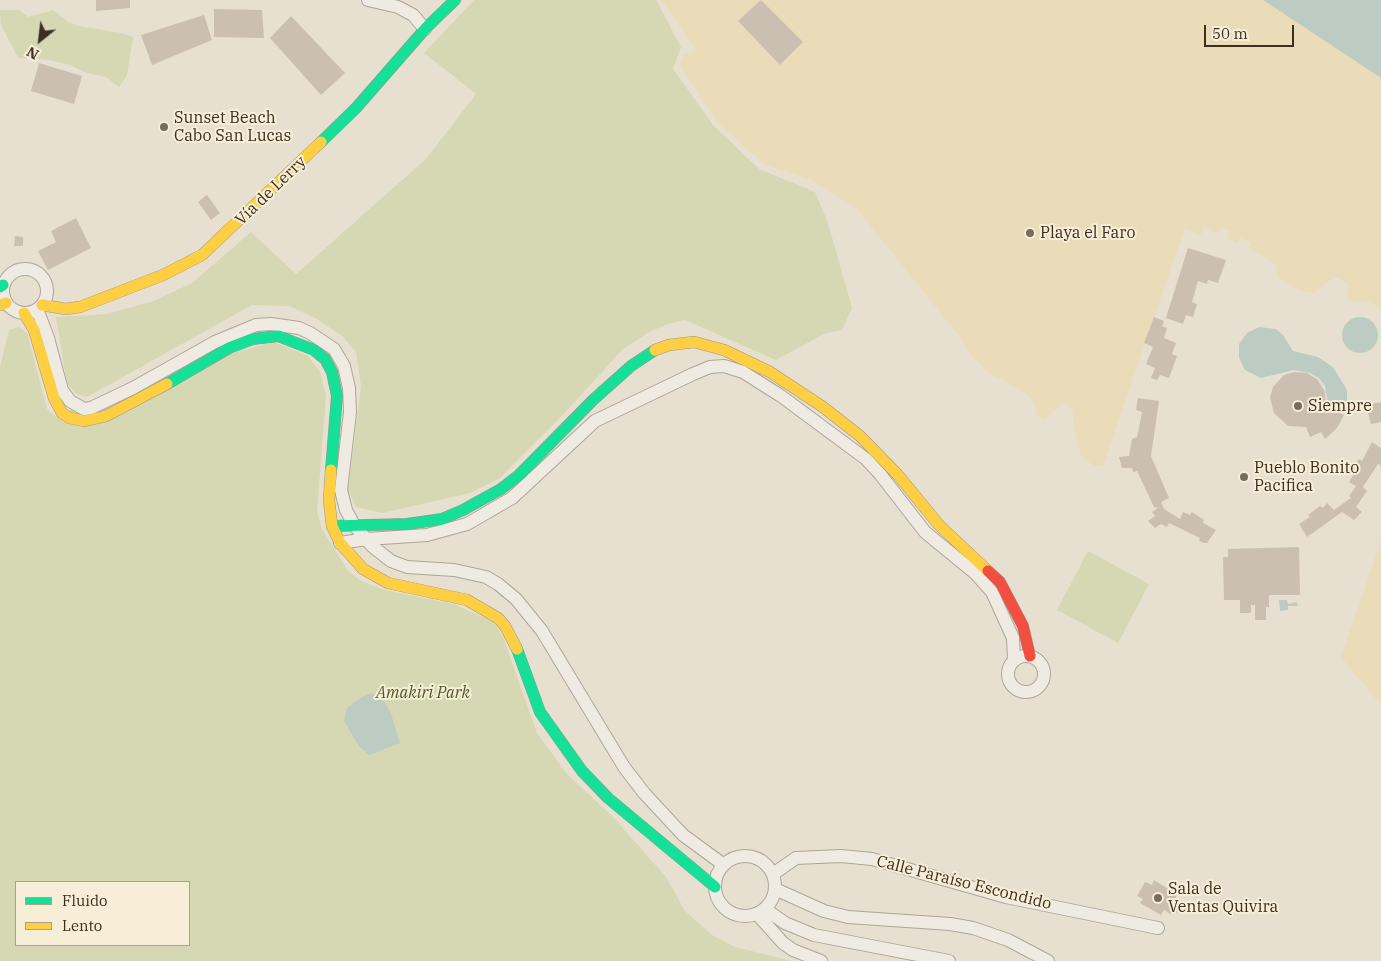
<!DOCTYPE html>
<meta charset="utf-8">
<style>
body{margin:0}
#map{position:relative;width:1381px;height:961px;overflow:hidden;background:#e7e0d1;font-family:"IBM Plex Serif",serif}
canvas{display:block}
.legend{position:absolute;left:15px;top:881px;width:175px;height:65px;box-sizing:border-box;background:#f7eed8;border:1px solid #ada18e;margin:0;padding:6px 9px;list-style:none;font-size:15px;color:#3d2e20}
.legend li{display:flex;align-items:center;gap:10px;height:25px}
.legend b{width:25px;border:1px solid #ada18e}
.north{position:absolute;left:15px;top:15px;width:50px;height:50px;-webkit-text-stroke:4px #f7eed8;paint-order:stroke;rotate:209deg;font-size:14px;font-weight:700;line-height:20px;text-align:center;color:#3d2e20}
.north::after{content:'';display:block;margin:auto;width:18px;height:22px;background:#3d2e20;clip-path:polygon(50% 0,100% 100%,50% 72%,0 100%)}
.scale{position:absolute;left:1204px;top:25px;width:90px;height:22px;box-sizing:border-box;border:2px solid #3d2e20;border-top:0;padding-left:6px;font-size:15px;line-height:18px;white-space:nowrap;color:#3d2e20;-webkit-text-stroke:4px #f7eed8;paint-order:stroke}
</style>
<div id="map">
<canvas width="1381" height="961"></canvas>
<ul class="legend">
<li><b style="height:6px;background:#16e098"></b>Fluido</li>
<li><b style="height:6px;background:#ffcf43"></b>Lento</li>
</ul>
<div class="north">N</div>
<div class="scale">50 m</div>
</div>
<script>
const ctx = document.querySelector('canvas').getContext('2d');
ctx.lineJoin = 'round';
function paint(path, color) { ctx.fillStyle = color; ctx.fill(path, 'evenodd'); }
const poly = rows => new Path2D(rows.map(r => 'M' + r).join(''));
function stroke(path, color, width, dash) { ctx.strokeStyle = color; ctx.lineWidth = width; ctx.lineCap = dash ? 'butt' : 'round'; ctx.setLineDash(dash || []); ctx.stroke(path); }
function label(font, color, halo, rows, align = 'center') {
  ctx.font = font + ' "IBM Plex Serif",serif'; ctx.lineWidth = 4; ctx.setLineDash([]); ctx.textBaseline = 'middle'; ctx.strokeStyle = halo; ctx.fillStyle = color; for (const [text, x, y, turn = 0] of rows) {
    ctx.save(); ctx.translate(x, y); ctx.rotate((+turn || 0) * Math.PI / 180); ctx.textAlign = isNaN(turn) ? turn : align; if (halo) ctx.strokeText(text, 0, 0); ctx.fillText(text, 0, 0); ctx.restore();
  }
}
paint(poly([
 [474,0,656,0,681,47,673,69,713,125,759,169,815,192,828,223,852,308,842,330,824,334,776,360,685,320,668,324,649,332,623,349,559,419,500,478,470,493,382,513,356,507,348,490,361,386,356,352,342,336,317,319,289,306,252,305,87,397,75,393,67,383,56,317,107,314,154,301,192,283,251,232,296,274,426,159,476,94,424,53],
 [0,10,19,10,28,17,53,10,68,22,79,26,121,33,133,37,127,75,119,87,106,77,87,73,70,65,49,60,18,58,1,25],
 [19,327,27,333,47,409,55,416,233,353,274,342,308,356,320,372,326,396,317,511,322,529,348,571,361,581,384,590,454,604,493,622,503,637,537,733,567,774,613,817,666,877,685,911,712,935,735,947,792,961,0,961,0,367,9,330],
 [16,882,189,882,189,945,16,945],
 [1088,551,1149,584,1118,643,1057,610]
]), '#d6d7b3');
paint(poly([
 [661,0,1263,0,1381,78,1381,308,1369,302,1351,301,1346,297,1348,283,1338,278,1334,278,1313,293,1301,291,1278,277,1275,264,1249,247,1251,243,1240,238,1237,243,1227,238,1230,231,1221,227,1218,234,1204,228,1201,235,1185,228,1103,466,1095,466,1082,458,1075,436,1073,411,1066,404,1062,404,1044,420,1036,414,1035,403,1021,390,989,373,972,357,963,341,856,208,812,180,765,165,718,123,680,65,685,54,696,50],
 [1381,540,1381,705,1341,657]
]), '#eadcb9');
paint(poly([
 [1263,0,1381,0,1381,78],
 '1342 335a18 18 0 1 1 36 0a18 18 0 1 1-36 0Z',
 [1259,327,1276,329,1283,335,1293,351,1318,357,1333,367,1347,390,1347,413,1328,404,1325,386,1319,378,1310,373,1294,370,1261,378,1245,370,1239,358,1239,344,1247,333],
 [1279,600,1287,600,1288,604,1297,602,1298,606,1288,606,1288,610,1280,611],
 [371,693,384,701,391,714,400,743,369,755,359,746,344,721,347,708,357,700]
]), '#bcccc2');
paint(poly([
 [96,0,130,0,130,8,96,11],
 [761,0,803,42,780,65,738,21],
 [214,9,262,10,264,38,214,37],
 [204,15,212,40,152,65,141,35],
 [291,16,345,73,321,95,270,38],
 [39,63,82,76,74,104,31,91],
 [207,195,220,213,211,220,198,202],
 [76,218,91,248,48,270,38,251,56,242,51,231],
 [15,236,23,237,23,246,14,246],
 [1188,248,1226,260,1218,283,1208,280,1207,284,1198,281,1192,302,1197,304,1193,317,1186,315,1183,324,1166,318],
 [1154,317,1164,321,1162,326,1167,328,1164,338,1176,343,1172,354,1177,356,1169,378,1160,375,1157,380,1151,378,1155,368,1146,364,1153,347,1144,343],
 [1295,372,1307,373,1317,379,1325,392,1326,406,1344,415,1337,428,1325,439,1321,432,1310,437,1306,427,1288,426,1274,413,1270,398,1273,387,1284,375],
 [1138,398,1159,401,1151,456,1169,498,1161,502,1164,509,1180,519,1183,512,1190,515,1192,512,1204,520,1203,523,1216,530,1207,543,1204,543,1199,541,1200,538,1169,523,1167,527,1161,524,1155,528,1148,521,1155,516,1152,512,1158,508,1154,507,1137,471,1133,472,1132,468,1122,468,1119,457,1129,456,1132,439,1137,437,1142,412,1136,410],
 [1381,402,1381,422,1371,424,1366,405],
 [1372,442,1381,448,1381,466,1378,464,1363,487,1367,491,1356,507,1362,512,1354,520,1342,512,1307,537,1299,524,1310,517,1308,515,1320,506,1323,508,1327,503,1334,510,1351,498,1349,496,1356,486,1349,482,1353,475,1351,472,1359,459,1362,461],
 [1299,547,1300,595,1269,595,1269,607,1266,607,1266,620,1255,620,1255,605,1251,605,1251,613,1240,613,1240,600,1224,600,1223,557,1228,557,1228,549],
 [1154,880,1175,893,1177,901,1182,905,1180,912,1170,914,1164,910,1161,915,1140,903,1143,899,1137,896,1145,882,1152,885]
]), '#cbbfb2');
const street = poly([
 [368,0,398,7,413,15,425,29],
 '3 291a22 22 0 1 1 44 0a22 22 0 1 1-44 0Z',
 [37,309,48,338,62,390,70,401,84,409,91,408,133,388,215,342,256,325,271,324,299,328,310,333,334,349,344,366,349,388,350,412,341,490,346,510,354,525,372,546,391,561,407,567,454,570,486,577,498,584,516,599,542,631,624,767,644,793,683,835,724,865],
 [340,543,367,539,427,535,467,524,512,498,595,421,693,374,710,367,724,366,743,372,781,396,866,459,880,474,925,532,975,573,992,592,1013,638,1014,660],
 '1008 674a18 18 0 1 1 36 0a18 18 0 1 1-36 0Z',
 '715 886a30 30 0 1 1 60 0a30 30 0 1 1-60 0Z',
 [773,874,796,858,841,856,872,859,1006,897,1158,928],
 [775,889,824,911,848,917,950,924,973,928,1008,940,1048,961],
 [765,909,785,923,814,935,949,961],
 [757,914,783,943,793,950,821,961]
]);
const fast = poly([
 [321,142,356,108,425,29,455,0],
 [0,287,3,285],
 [167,384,229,348,253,339,278,336,314,350,325,359,332,372,337,396,331,470],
 [332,526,407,524,442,519,463,510,501,489,519,475,593,400,631,366,655,350],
 [517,649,540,712,582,771,608,798,715,887]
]);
const slow = poly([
 [0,305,6,303],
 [42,305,66,309,80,307,163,275,202,255,321,142],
 [24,313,34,330,54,398,62,413,70,418,84,421,106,416,167,384],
 [655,350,669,345,694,342,724,350,770,372,823,407,860,436,898,475,939,525,988,571],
 [331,470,329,500,332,526,340,543,363,569,388,583,467,600,498,618,505,626,517,649]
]);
const jam = poly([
 [988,571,1000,582,1023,626,1030,656]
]);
stroke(street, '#ada599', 14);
stroke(fast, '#9c958a', 12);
stroke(slow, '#9c958a', 12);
stroke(jam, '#9c958a', 12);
stroke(street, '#efebe3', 12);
stroke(fast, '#16e098', 11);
stroke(slow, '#ffcf43', 11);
stroke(jam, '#f24e42', 11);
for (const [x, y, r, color] of [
 [164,127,5,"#786c5e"],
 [1030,233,5,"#786c5e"],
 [1298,406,5,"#786c5e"],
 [1244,477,5,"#786c5e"],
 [1158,898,5,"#786c5e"]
]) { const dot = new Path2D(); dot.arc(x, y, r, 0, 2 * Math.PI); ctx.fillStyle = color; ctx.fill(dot); stroke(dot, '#f7eed8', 2); }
label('16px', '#3d2e20', '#f7eed8', [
 ["Sunset Beach",174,118],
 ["Cabo San Lucas",174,136],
 ["Playa el Faro",1040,233],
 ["Siempre",1308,406],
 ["Pueblo Bonito",1254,468],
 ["Pacifica",1254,486],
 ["Sala de",1168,889],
 ["Ventas Quivira",1168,907]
], 'left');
label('16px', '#3d2e20', '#f7eed8', [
 ["Vía de Lerry",271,191,-44],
 ["Calle Paraíso Escondido",964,883,14]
]);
label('italic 16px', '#4d5a26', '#f7eed8', [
 ["Amakiri Park",423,693]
]);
</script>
